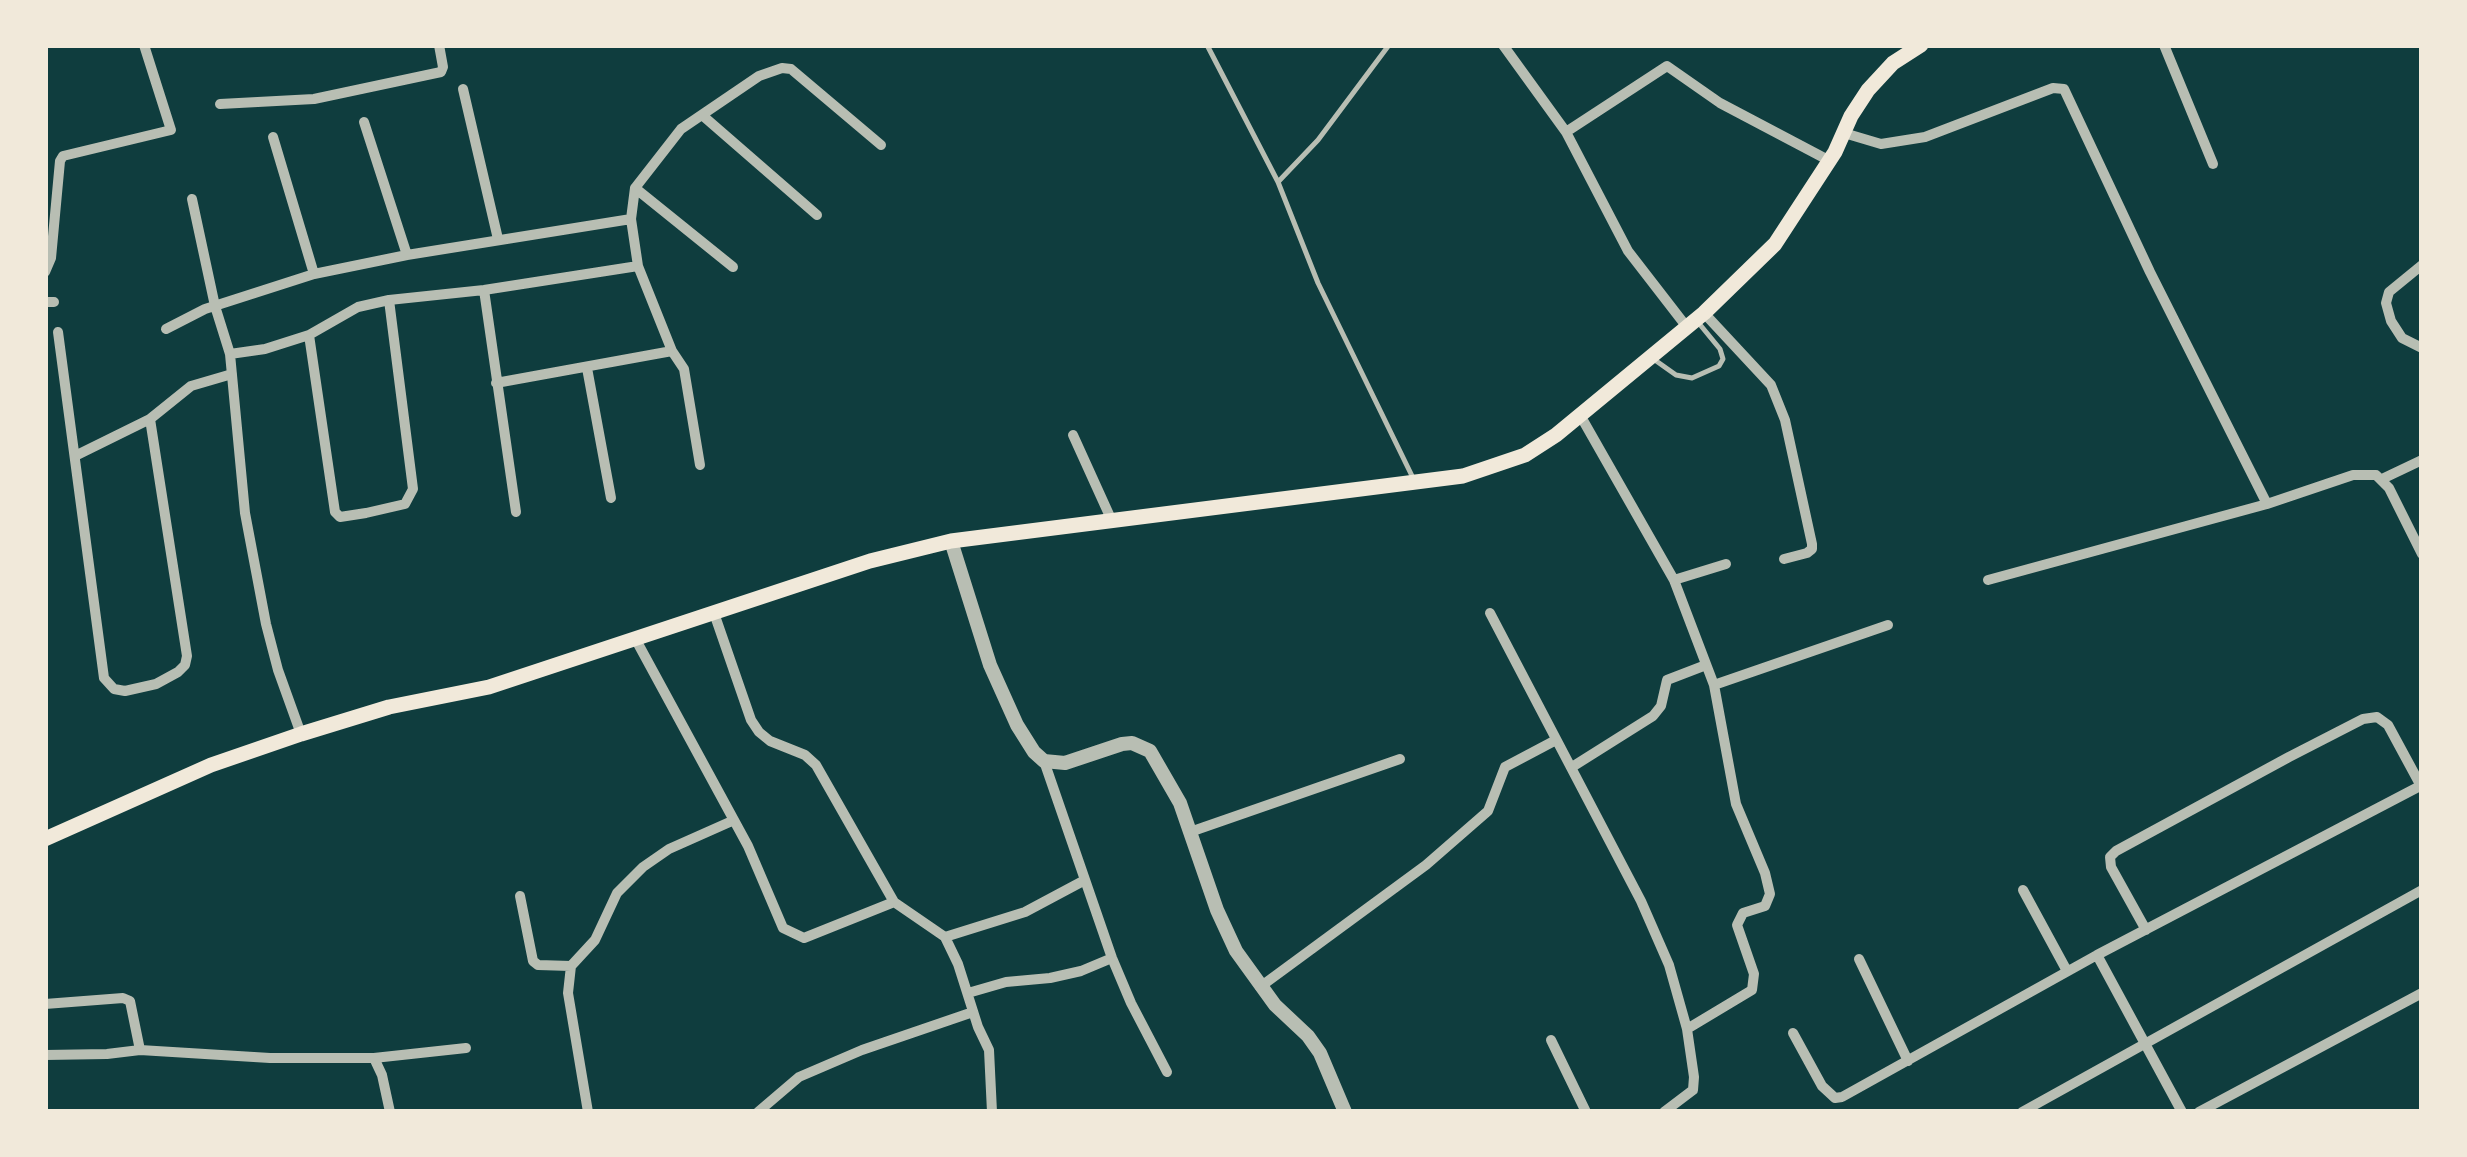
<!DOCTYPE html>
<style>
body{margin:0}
#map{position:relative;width:2467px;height:1157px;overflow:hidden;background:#0f3d3e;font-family:"DejaVu Sans",sans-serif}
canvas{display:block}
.frame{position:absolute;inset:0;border:48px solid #f1e9da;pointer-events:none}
</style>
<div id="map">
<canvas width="2467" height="1157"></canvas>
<div class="frame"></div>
</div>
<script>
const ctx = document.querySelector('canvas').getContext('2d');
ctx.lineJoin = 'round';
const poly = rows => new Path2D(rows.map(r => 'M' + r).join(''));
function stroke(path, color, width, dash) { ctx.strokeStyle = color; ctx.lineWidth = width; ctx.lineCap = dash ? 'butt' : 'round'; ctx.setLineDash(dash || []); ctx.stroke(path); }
stroke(poly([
 [1207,45,1278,182,1318,283,1414,480],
 [1278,182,1318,140,1389,45],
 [1652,358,1676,375,1692,378,1719,366,1723,359,1720,349,1697,321]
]), '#b8beb3', 5);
stroke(poly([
 [1503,45,1566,132,1628,251,1686,326],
 [2164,45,2213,164],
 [463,89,498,239],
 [220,104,314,99,441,72,443,67,439,45],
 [702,115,817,215],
 [364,122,407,255],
 [1566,132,1667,66,1720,103,1830,161],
 [1844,133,1881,144,1925,137,2053,88,2064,89,2150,272,2267,504,2353,475,2376,475,2389,488,2422,554],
 [273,137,314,274],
 [635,188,733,267],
 [192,199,215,306,230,354,245,513,266,624,278,670,301,734],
 [631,219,638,266],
 [2422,265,2389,292,2386,303,2391,321,2402,338,2422,348],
 [45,272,51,258,60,161,63,156,171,130,144,45],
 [484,290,516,512],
 [45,302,54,302],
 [1704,313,1771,385,1785,420,1812,544,1812,549,1807,553,1784,559],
 [166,329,205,309,314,274,407,255,631,219,635,188,681,129,759,76,782,68,791,69,881,145],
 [58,332,104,678,114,689,125,691,156,684,178,672,185,665,187,656,150,419],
 [309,335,335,512,340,517,366,513,405,504,413,489,389,300],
 [230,354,265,349,309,335,358,307,389,300,484,290,638,266,672,351,684,369,700,465],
 [587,368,611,498],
 [496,383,672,351],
 [1580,415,1674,580,1714,685,1736,804,1765,873,1770,894,1765,906,1743,913,1737,925,1754,974,1752,990,1687,1029],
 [1073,435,1112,521],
 [77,455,150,419,191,386,232,374],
 [2382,479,2422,460],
 [1674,580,1726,564],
 [1988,580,2267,504],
 [714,613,751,720,759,732,770,741,805,755,816,765,894,902,945,937,958,964,978,1027,989,1050,992,1112],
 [1490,613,1641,901,1669,965,1687,1029,1694,1077,1693,1090,1664,1112],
 [636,640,748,846,783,928,804,938,894,902],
 [1714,685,1888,625],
 [1044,761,1112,958,1131,1003,1167,1072],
 [1572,767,1653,716,1661,706,1667,680,1706,665],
 [1190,832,1400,759],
 [2023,890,2067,971],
 [520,896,533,961,538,965,571,966],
 [2146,930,2111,867,2110,857,2116,851,2289,757,2363,719,2377,717,2388,725,2421,786],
 [945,937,1025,912,1085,880],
 [2097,955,2422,785],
 [1859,959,1908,1061],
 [1260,987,1426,865,1488,811,1505,767,1556,740],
 [968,993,1006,982,1050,978,1081,971,1112,958],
 [45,1004,123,998,130,1001,140,1050,270,1058,374,1058,382,1075,390,1112],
 [1793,1033,1822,1086,1835,1098,1842,1097,2097,955,2182,1112],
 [1551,1040,1586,1112],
 [45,1055,107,1054,140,1050],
 [374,1058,466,1048],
 [588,1112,568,993,571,966,595,940,617,893,643,867,669,849,732,821],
 [758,1112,799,1077,862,1050,973,1012],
 [2022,1112,2422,890],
 [2199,1112,2422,993]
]), '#b8beb3', 10);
stroke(poly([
 [951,541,990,665,1017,725,1034,752,1044,761,1065,763,1122,744,1132,743,1150,751,1180,803,1217,910,1236,951,1275,1005,1308,1036,1320,1053,1345,1112]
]), '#b8beb3', 14);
stroke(poly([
 [45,839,211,765,301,734,389,707,489,687,870,561,951,541,1463,476,1525,455,1556,435,1704,313,1775,244,1835,152,1851,116,1868,90,1893,63,1921,45]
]), '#f1e9da', 15);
</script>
